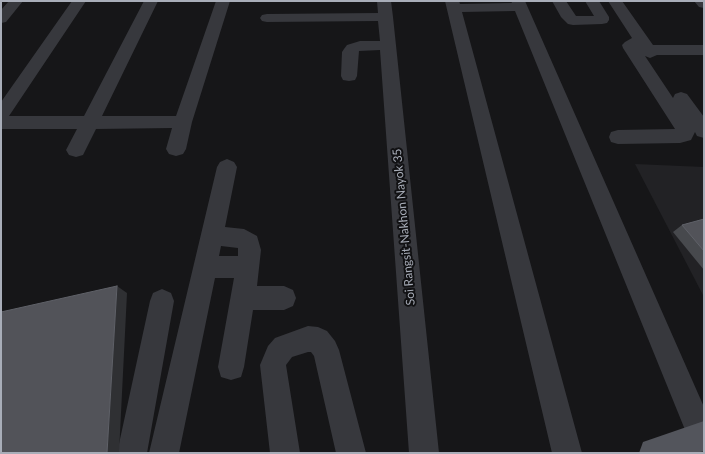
<!DOCTYPE html>
<style>
body{margin:0}
#map{position:relative;width:705px;height:454px;overflow:hidden;background:#161618;font-family:Lato,sans-serif}
canvas{display:block}
.frame{position:absolute;inset:0;border:2px solid #a8adb8;pointer-events:none}
</style>
<div id="map">
<canvas width="705" height="454"></canvas>
<div class="frame"></div>
</div>
<script>
const ctx = document.querySelector('canvas').getContext('2d');
ctx.lineJoin = 'round';
function paint(path, color) { ctx.fillStyle = color; ctx.fill(path, 'evenodd'); }
const poly = rows => new Path2D(rows.map(r => 'M' + r).join(''));
function stroke(path, color, width, dash) { ctx.strokeStyle = color; ctx.lineWidth = width; ctx.lineCap = dash ? 'butt' : 'round'; ctx.setLineDash(dash || []); ctx.stroke(path); }
function label(font, color, halo, rows, align = 'center') {
  ctx.font = font + ' Lato,sans-serif'; ctx.lineWidth = 4; ctx.setLineDash([]); ctx.textBaseline = 'middle'; ctx.strokeStyle = halo; ctx.fillStyle = color; for (const [text, x, y, turn = 0] of rows) {
    ctx.save(); ctx.translate(x, y); ctx.rotate((+turn || 0) * Math.PI / 180); ctx.textAlign = isNaN(turn) ? turn : align; if (halo) ctx.strokeText(text, 0, 0); ctx.fillText(text, 0, 0); ctx.restore();
  }
}
paint(poly([
 [635,164,704,167,704,297]
]), '#222225');
paint(poly([
 [9,1,23,1,6,22,1,23,1,10,9,1],
 [72,1,86,1,9,116,84,116,144,1,158,1,102,116,176,116,216,1,230,1,192,122,186,149,183,154,176,156,169,154,166,149,172,128,96,129,83,155,76,157,69,155,66,150,77,129,1,129,1,102,72,1],
 [377,1,391,1,393,17,439,453,409,453,380,50,359,51,357,76,355,80,349,81,343,80,341,76,342,52,344,49,347,45,360,41,380,41,378,21,267,22,262,21,260,18,262,15,267,14,378,13,377,1],
 [445,1,459,1,460,4,512,3,511,1,525,1,704,407,704,451,702,452,692,447,515,11,462,12,582,453,552,453,445,1],
 [552,1,566,1,576,16,594,16,585,1,599,1,609,17,609,20,607,23,602,24,573,25,568,24,561,17,552,1],
 [608,1,622,1,653,45,704,45,704,55,657,55,650,58,645,56,673,98,675,94,681,92,687,94,704,117,704,138,697,136,695,132,691,140,680,143,618,144,611,142,609,137,611,132,618,130,675,129,623,48,622,45,625,42,632,38,608,1],
 [694,1,704,1,704,8,699,7,694,1],
 [227,159,234,162,237,167,225,227,244,229,257,236,261,250,257,286,284,286,293,290,296,298,293,306,284,310,253,310,244,367,241,377,231,380,221,377,218,367,234,278,215,278,179,453,149,453,217,167,220,162,227,159],
 [221,246,238,248,238,256,219,256,221,246],
 [162,289,171,293,174,301,147,453,117,453,150,301,153,293,162,289],
 [308,326,318,327,327,331,335,341,339,350,366,453,336,453,314,356,311,352,308,352,292,357,286,365,300,453,270,453,260,365,268,346,275,338,308,326]
]), '#37383d');
paint(poly([
 [704,421,704,451,697,453,639,453,643,442,704,421]
]), '#53555c');
paint(poly([
 [704,219,704,270,673,232,682,225]
]), '#47494d');
paint(poly([
 [117,286,127,293,119,453,107,453]
]), '#2f3033');
const building = poly([
 [704,219,704,251,682,225,704,219],
 [117,286,107,453,1,453,1,312,117,286]
]);
paint(building, '#525359');
stroke(building, '#5f6168', 1);
label('12px', '#a8adb8', '#111113', [
 ["Soi Rangsit-Nakhon Nayok 35",404,227,-95]
]);
</script>
